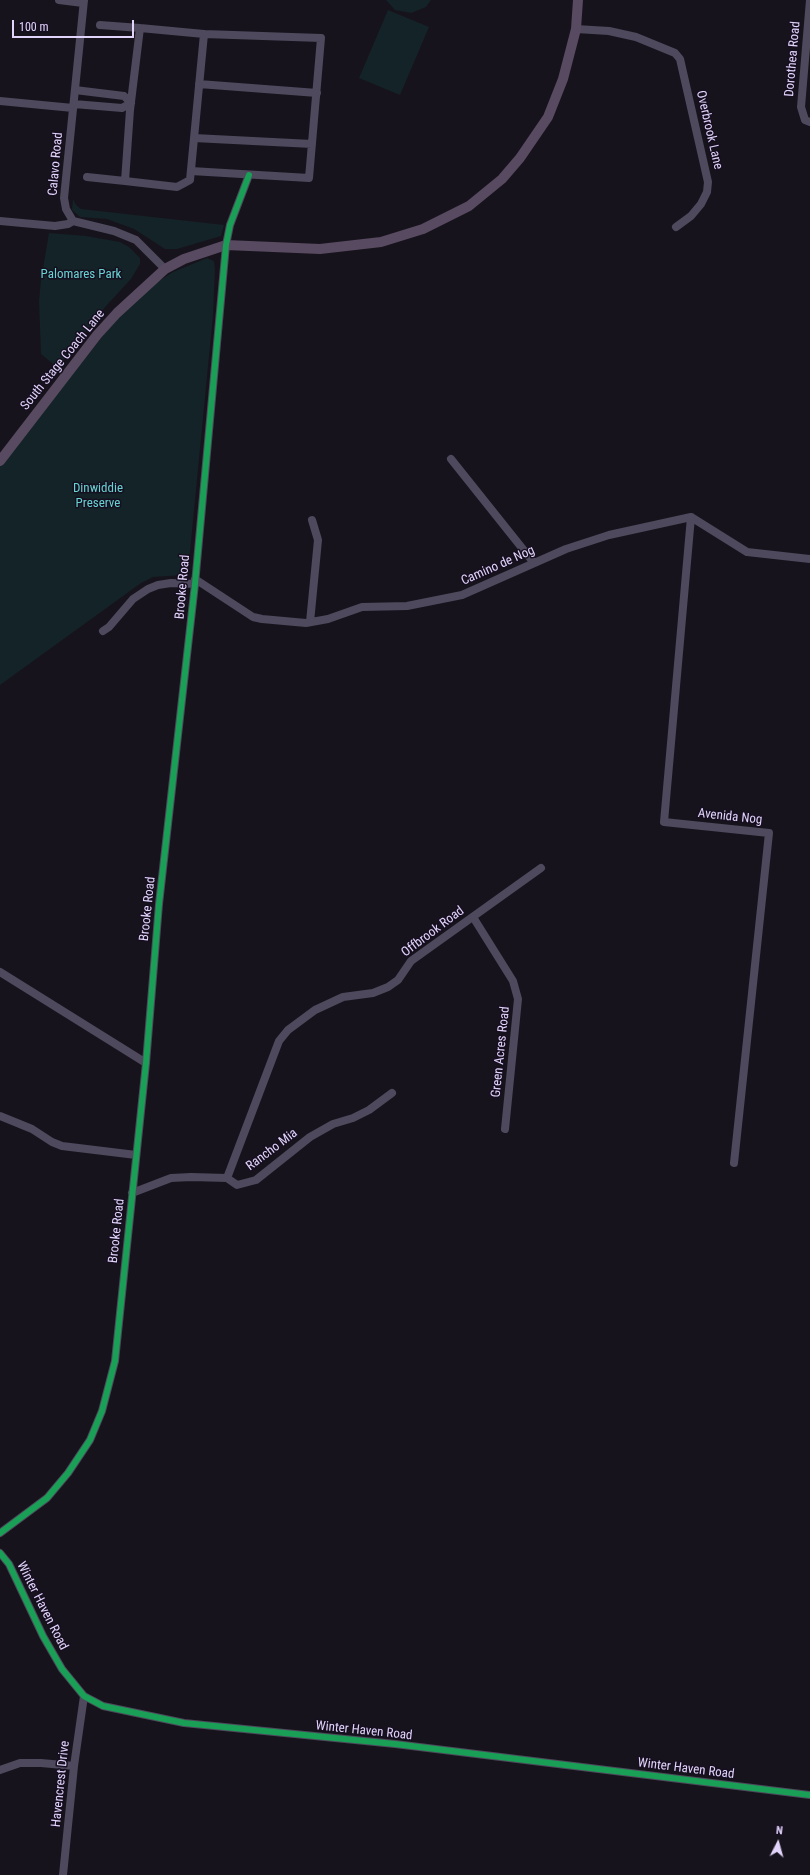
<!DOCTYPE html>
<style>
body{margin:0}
#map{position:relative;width:810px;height:1875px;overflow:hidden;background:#17131c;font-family:"Roboto Condensed",sans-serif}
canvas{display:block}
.north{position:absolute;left:758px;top:1823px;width:40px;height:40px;-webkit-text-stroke:3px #160f20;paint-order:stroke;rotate:6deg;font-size:11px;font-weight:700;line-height:16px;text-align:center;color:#e1d3fa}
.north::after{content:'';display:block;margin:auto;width:14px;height:18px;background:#e1d3fa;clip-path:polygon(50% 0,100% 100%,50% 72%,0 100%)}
.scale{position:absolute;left:12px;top:20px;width:122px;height:18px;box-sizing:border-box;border:2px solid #e1d3fa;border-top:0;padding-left:5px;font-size:12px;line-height:14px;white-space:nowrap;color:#e1d3fa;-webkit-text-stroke:3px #160f20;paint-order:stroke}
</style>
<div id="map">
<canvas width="810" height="1875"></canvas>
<div class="north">N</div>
<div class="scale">100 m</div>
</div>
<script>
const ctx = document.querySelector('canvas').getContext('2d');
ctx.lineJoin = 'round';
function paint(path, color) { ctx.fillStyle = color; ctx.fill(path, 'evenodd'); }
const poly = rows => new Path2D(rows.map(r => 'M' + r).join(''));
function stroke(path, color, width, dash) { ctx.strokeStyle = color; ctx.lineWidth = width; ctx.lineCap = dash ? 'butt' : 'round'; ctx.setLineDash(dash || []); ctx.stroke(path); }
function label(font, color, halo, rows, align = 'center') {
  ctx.font = font + ' "Roboto Condensed",sans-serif'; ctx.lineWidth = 3; ctx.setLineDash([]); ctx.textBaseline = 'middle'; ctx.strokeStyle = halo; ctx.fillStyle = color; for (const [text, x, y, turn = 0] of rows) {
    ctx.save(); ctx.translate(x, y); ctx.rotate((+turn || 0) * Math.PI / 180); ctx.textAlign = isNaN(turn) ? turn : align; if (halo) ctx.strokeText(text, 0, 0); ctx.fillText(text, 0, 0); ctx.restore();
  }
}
paint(poly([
 [386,0,431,0,426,7,411,13,395,10],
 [388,10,429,27,400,95,359,78],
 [73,199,76,205,81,209,224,225,221,236,177,249,165,249,134,229,107,219,80,217,72,210],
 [49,233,86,236,120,242,129,247,140,258,140,264,131,279,106,306,71,350,58,368,41,354,39,301,41,280],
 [207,258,214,261,215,269,213,315,188,572,184,575,153,577,141,583,0,685,0,466,124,309,151,286,173,272]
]), '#142327');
stroke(poly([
 [59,0,83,3],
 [84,0,64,198,66,209,73,221,114,231,136,240,165,269],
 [810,0,801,107,805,120,810,122],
 [100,25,140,28,204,34,190,180,177,187,125,181,130,110,140,28],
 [576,29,609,31,636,37,675,53,680,59,708,182,707,192,701,204,691,216,676,227],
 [199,84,317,93],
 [0,101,73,108],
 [74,104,122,108,131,103,124,96,75,90],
 [194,138,312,144],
 [191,171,309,178,321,38,204,34],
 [87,177,125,181],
 [0,221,55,226,68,224,73,221],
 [451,459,534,563],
 [691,517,664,822,769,833,734,1163],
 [195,579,253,617,262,619,306,623,328,619,362,607,407,606,462,595,566,549,609,535,691,517,747,552,810,559],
 [310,622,318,540,312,520],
 [103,631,109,627,133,599,148,589,158,585,171,583,195,584],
 [473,917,513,981,518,999,505,1129],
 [0,972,146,1063],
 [0,1116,32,1129,52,1142,62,1146,136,1155],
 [227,1178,279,1041,288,1030,315,1010,343,997,373,993,388,987,398,980,411,961,541,868],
 [132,1193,171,1178,191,1177,227,1178,237,1185,256,1180,310,1137,333,1124,353,1118,369,1110,392,1093],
 [0,1533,47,1498,68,1473,90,1440,102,1411,115,1361,146,1063,159,904,195,584,226,245,230,225,249,175],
 [0,1553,9,1564,43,1636,62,1669,84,1696,103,1706,184,1723,395,1744,810,1795],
 [0,1770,20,1763,41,1763,74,1766],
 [63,1875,74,1766,84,1696]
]), '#4e495c', 8);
stroke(poly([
 [0,461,97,335,117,313,165,269,184,259,226,245,320,249,381,242,423,229,469,206,502,179,520,158,548,117,563,79,576,29,578,0]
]), '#584a60', 10);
stroke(poly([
 [0,1533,47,1498,68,1473,90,1440,102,1411,115,1361,146,1063,159,904,195,584,226,245,230,225,249,175],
 [0,1553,9,1564,43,1636,62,1669,84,1696,103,1706,184,1723,395,1744,810,1795]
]), '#1a9f57', 6);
label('13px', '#e1d3fa', '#160f20', [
 ["Dorothea Road",793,59,-85],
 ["Overbrook Lane",709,130,77],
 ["Calavo Road",56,164,-85],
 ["South Stage Coach Lane",63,360,-51],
 ["Camino de Nog",498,566,-24],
 ["Brooke Road",183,587,-85],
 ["Avenida Nog",730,817,6],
 ["Brooke Road",148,909,-84],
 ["Offbrook Road",433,932,-37],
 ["Green Acres Road",501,1052,-84],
 ["Rancho Mia",272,1150,-37],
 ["Brooke Road",117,1231,-84],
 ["Winter Haven Road",42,1606,63],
 ["Winter Haven Road",364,1731,6],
 ["Winter Haven Road",686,1769,7],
 ["Havencrest Drive",61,1784,-84]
]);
label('13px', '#67d2d2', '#160f20', [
 ["Palomares Park",81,275],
 ["Dinwiddie",98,489],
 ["Preserve",98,504]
]);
</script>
